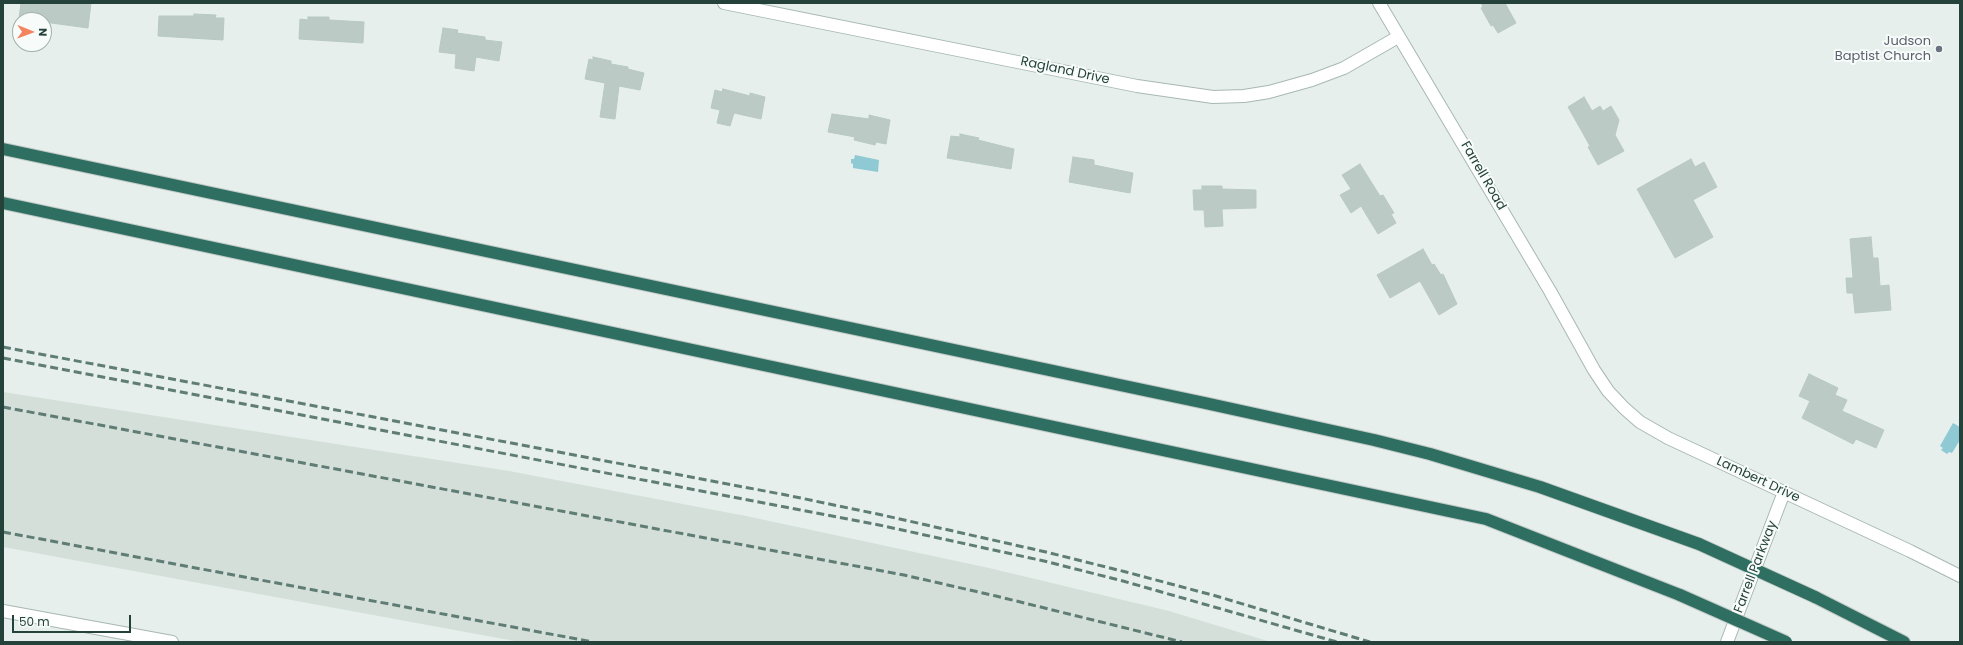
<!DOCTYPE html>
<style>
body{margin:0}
#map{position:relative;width:1963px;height:645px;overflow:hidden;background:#e6efeb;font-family:Poppins,sans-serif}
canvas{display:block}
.frame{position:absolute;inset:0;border:4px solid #24423a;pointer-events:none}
.north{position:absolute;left:12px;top:12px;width:40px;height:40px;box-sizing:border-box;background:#f7fbf9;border:1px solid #a3b1ad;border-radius:50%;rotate:91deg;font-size:11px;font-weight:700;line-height:16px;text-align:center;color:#24423a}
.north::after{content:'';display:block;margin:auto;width:14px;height:18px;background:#f4845f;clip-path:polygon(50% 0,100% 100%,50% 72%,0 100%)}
.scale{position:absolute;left:12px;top:615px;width:119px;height:18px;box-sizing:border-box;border:2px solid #24423a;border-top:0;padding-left:5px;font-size:12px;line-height:14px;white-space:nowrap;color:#24423a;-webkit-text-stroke:3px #f7fbf9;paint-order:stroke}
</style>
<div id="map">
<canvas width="1963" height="645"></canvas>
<div class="frame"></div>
<div class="north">N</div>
<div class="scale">50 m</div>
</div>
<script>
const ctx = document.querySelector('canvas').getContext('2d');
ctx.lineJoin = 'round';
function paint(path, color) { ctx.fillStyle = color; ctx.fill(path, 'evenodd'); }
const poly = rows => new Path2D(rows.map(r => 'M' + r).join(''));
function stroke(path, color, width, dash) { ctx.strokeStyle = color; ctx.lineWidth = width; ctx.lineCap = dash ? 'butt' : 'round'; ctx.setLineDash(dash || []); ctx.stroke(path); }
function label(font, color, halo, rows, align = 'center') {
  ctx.font = font + ' Poppins,sans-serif'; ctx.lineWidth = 4; ctx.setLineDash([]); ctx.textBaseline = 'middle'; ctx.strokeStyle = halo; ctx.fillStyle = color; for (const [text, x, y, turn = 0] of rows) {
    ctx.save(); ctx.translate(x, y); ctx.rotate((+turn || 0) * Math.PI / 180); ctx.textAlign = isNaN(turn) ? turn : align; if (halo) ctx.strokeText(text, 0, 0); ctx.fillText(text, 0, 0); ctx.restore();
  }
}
paint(poly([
 [3,392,509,471,746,516,989,568,1169,611,1271,642,520,642,3,547]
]), '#d4dfda');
paint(poly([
 [855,155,879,160,878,172,853,168,853,164,851,163,851,159,854,159],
 [1953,423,1960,427,1960,440,1952,453,1949,452,1947,454,1941,450,1943,448,1940,446]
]), '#8ec9d4');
const building = poly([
 [21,3,91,3,88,28,44,22,44,20,19,19,21,3],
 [1481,3,1505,3,1516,23,1498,33,1493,25,1491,26,1481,8,1483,7,1481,3],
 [194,14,216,15,215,18,224,18,223,40,158,36,159,16,194,16,194,14],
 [308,17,329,17,329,20,364,22,363,43,299,39,300,19,308,20,308,17],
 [443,28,458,30,457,33,485,37,485,40,502,42,499,61,476,57,474,71,455,68,456,54,439,52,443,28],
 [593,57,611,61,611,64,628,67,628,69,644,73,640,90,619,86,615,119,600,117,605,83,585,79,589,59,593,60,593,57],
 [723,89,750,96,750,93,765,97,761,119,734,113,730,126,717,123,720,110,711,108,715,90,722,92,723,89],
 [1584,97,1592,111,1600,106,1603,111,1611,106,1619,120,1615,135,1624,151,1598,165,1588,147,1590,146,1568,107,1584,97],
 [832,114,869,119,869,115,890,120,886,144,876,142,875,145,854,140,855,137,828,132,832,114],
 [960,134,979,138,978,140,1014,149,1011,169,947,158,951,136,960,137,960,134],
 [1073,157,1094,160,1094,165,1133,173,1130,193,1069,182,1073,157],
 [1691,159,1695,167,1704,162,1717,187,1693,200,1713,237,1675,258,1637,189,1691,159],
 [1360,164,1380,196,1383,195,1394,213,1391,214,1396,223,1378,234,1361,206,1351,213,1340,195,1351,189,1342,175,1360,164],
 [1202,186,1222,186,1222,189,1256,190,1256,208,1222,209,1223,226,1205,227,1204,210,1194,210,1193,190,1202,190,1202,186],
 [1871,237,1873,258,1878,258,1880,286,1889,285,1891,310,1855,313,1853,293,1847,293,1846,278,1853,278,1850,239,1871,237],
 [1423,249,1432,265,1434,264,1441,275,1443,274,1457,304,1439,315,1420,281,1390,298,1377,275,1423,249],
 [1809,374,1838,388,1835,395,1847,400,1842,411,1884,430,1876,448,1856,439,1853,444,1802,418,1810,401,1799,396,1809,374]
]);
paint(building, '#bbcac4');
stroke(building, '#b8c9c2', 1);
const minor = poly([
 [724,3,1137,86,1213,97,1244,96,1269,92,1312,80,1344,68,1398,37],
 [1379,3,1550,291,1594,370,1608,391,1624,408,1640,422,1668,438,1910,551,1960,576],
 [3,611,172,642],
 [1727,642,1784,492]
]);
const highway = poly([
 [3,149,1205,403,1374,440,1430,454,1540,487,1699,544],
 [3,203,1486,519,1680,595],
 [1815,597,1904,642]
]);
stroke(minor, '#a8b8b2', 14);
stroke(highway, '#c2cac8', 14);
stroke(minor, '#fff', 12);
stroke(highway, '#2f6f62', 12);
stroke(poly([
 [3,347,786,495,882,515,1046,552,1126,572,1216,596,1370,642],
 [3,358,879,525,1044,561,1123,581,1337,642],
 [3,407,904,575,996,596,1182,642],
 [3,532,593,642]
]), '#5f7d75', 3, [8, 4]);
const highwayBridge = poly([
 [1699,544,1815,597],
 [1680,595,1786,642]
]);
stroke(highwayBridge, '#c2cac8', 14, []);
stroke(highwayBridge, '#2f6f62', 12);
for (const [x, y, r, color] of [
 [1939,49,4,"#6b7280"]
]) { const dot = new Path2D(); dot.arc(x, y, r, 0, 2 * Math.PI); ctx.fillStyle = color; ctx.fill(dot); stroke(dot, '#f7fbf9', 1.5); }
label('13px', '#5b616d', '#f7fbf9', [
 ["Judson",1931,42],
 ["Baptist Church",1931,57]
], 'right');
label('13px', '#24423a', '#f7fbf9', [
 ["Ragland Drive",1065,71,12],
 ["Farrell Road",1483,176,60],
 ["Lambert Drive",1758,480,25],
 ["Farrell Parkway",1756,567,-69]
]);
</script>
